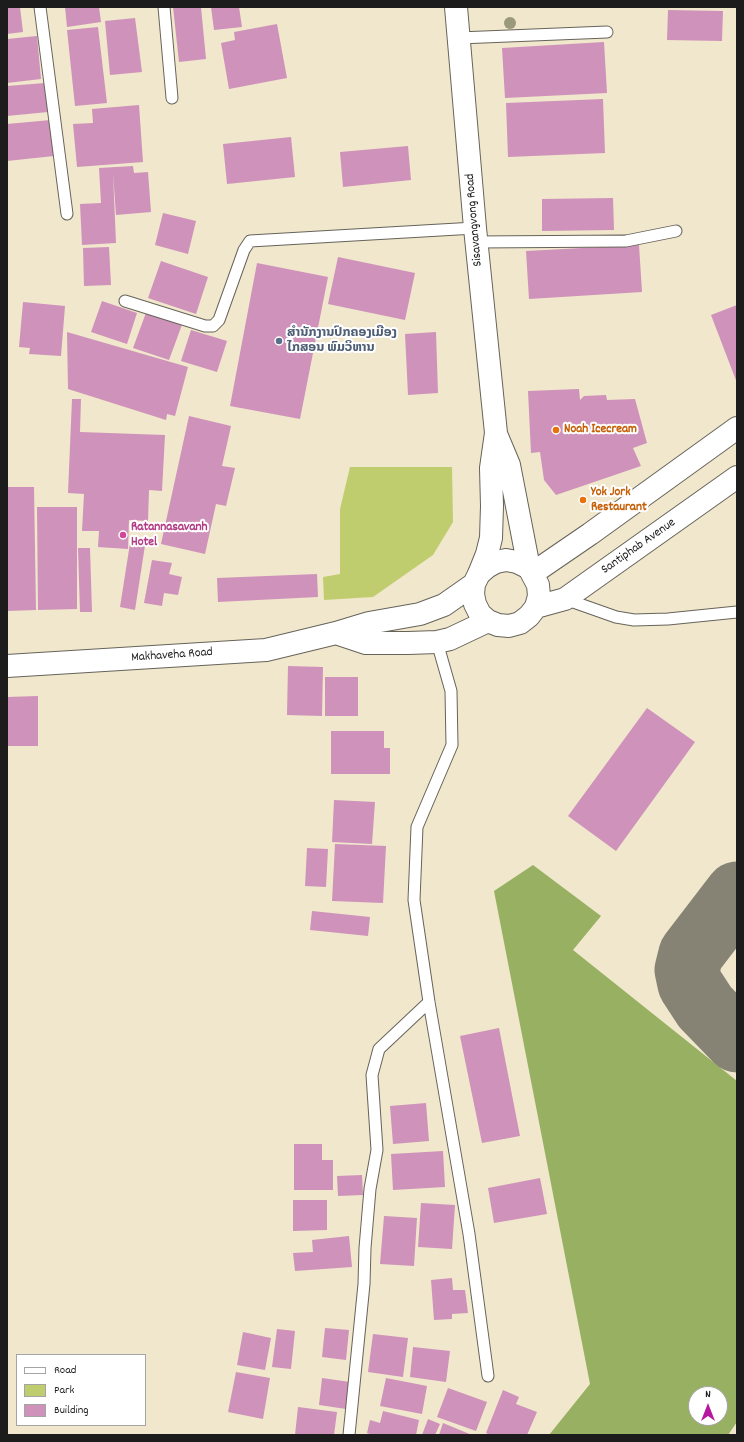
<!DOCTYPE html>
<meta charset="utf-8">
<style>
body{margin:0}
#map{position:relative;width:744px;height:1442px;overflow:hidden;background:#f0e7cc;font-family:Dekko,sans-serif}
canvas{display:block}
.frame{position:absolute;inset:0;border:8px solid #1c1c1c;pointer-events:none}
.legend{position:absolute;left:16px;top:1354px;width:130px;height:72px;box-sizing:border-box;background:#fff;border:1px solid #a4a4a4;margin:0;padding:5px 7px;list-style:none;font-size:12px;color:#1c1c1c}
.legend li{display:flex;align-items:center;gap:8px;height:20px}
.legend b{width:20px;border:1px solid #a4a4a4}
.north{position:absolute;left:688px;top:1386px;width:40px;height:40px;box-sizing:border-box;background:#fff;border:1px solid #a4a4a4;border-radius:50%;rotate:0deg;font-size:11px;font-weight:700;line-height:16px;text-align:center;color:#1c1c1c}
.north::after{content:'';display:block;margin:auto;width:14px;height:18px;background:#b5179e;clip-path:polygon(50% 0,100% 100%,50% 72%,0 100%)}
</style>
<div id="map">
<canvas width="744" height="1442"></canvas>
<div class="frame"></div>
<ul class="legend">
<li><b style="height:5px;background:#fff"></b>Road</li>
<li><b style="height:11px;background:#c0cd6f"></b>Park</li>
<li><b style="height:11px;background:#cf92ba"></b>Building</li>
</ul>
<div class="north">N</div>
</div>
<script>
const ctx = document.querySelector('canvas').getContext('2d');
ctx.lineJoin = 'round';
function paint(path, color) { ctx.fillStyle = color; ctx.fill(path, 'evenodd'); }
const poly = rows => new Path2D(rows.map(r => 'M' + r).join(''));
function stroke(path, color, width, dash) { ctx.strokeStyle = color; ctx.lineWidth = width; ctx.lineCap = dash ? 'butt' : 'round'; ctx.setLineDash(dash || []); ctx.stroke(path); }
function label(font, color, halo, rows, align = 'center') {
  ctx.font = font + ' Dekko,"Noto Sans Lao",sans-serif'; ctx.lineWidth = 4; ctx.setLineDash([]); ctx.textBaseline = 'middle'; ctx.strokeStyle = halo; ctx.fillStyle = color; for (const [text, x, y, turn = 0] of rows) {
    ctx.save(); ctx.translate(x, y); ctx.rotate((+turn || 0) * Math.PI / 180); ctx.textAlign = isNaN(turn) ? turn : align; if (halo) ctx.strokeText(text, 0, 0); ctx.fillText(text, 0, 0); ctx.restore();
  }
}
paint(poly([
 [350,467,452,467,453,522,433,555,373,597,324,600,323,577,340,574,340,509]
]), '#c0cd6f');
paint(poly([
 [533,865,601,916,573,950,737,1081,737,1422,728,1435,549,1435,590,1384,494,891],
 [696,1394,720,1394,720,1418,696,1418]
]), '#98b062');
stroke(poly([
 [737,894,691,954,687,970,690,984,705,1007,737,1040]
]), '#868274', 65);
paint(poly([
 [20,7,23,32,7,34,7,8],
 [65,7,99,7,101,22,67,27],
 [173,7,201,7,206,59,179,62],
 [211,7,239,7,242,27,214,30],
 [668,10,723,11,722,41,667,40],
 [135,18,142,72,110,75,105,21],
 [277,24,287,78,229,89,221,43,235,40,234,32],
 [98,27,107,103,75,106,67,30],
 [37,36,41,79,7,83,7,39],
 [604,42,607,93,505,98,502,48],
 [45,83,48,112,7,116,7,86],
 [603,99,605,153,508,157,506,103],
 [139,105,143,162,77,167,73,124,93,123,92,109],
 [51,120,54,156,7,161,7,124],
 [291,137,295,177,227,184,223,144],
 [408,146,411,180,343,187,340,152],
 [133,166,134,173,148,172,151,212,116,215,113,173,116,243,82,245,80,204,101,203,99,168],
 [613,198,614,230,542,231,542,199],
 [163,213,196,221,188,254,155,245],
 [639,245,642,292,529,299,526,251],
 [109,247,111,285,84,286,83,248],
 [338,257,415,273,405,320,328,304],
 [161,261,208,277,196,314,148,298],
 [257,263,328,277,300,419,230,406],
 [102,301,137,313,127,344,91,332],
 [23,302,65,306,61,356,29,354,30,348,19,347],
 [737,305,737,383,711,315],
 [147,310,183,322,169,360,133,348],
 [191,330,227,341,217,372,181,361],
 [67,332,188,367,175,416,167,414,166,420,68,389],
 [436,332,438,393,408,395,405,334],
 [579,389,580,400,584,396,606,395,607,400,635,399,647,443,633,448,641,466,556,495,544,480,540,452,531,453,528,391],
 [72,399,81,399,80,432,165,435,162,491,149,490,148,521,129,520,128,549,98,547,99,531,82,531,84,494,68,493],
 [189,416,231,426,222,466,235,468,226,506,216,504,205,554,161,544],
 [7,487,34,487,36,610,7,611],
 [37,507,77,507,77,609,38,610],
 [131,537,146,539,135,610,120,607],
 [78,548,90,548,92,612,80,612],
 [152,560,172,563,169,574,182,577,178,595,164,593,162,606,144,603],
 [317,574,318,597,218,602,217,578],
 [288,666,323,667,322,716,287,715],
 [325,677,358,677,358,716,325,716],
 [38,696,38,746,7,746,7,697],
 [647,708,695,742,616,851,568,816],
 [331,731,384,731,384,748,390,748,390,774,331,774],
 [334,800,375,802,372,844,332,842],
 [335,844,386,846,383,903,332,901],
 [307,848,328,849,326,887,305,886],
 [312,911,370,917,368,936,310,930],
 [499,1028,520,1136,482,1143,460,1036],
 [426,1103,429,1141,393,1144,390,1106],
 [294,1144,322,1144,322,1160,333,1160,333,1190,294,1190],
 [443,1151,445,1187,393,1190,391,1154],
 [362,1175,363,1195,338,1196,337,1176],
 [540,1178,547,1214,494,1223,488,1188],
 [293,1200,327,1200,327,1230,293,1231],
 [421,1203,455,1205,452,1249,418,1247],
 [384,1216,417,1218,414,1266,380,1264],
 [349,1236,352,1267,295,1271,293,1253,313,1252,312,1240],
 [452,1278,453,1290,465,1290,468,1313,452,1314,452,1319,434,1320,431,1280],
 [325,1328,349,1330,346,1360,322,1357],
 [277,1329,295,1331,291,1369,272,1367],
 [243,1332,271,1338,265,1370,237,1365],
 [373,1334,408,1338,403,1377,368,1372],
 [413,1347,450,1351,446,1382,410,1377],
 [236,1372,270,1378,263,1419,228,1412],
 [322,1378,350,1382,346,1409,319,1405],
 [386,1378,427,1386,422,1414,380,1406],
 [448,1388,487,1402,476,1431,437,1417],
 [503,1390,519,1397,516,1404,537,1412,527,1435,491,1435,486,1433],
 [298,1407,337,1412,334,1435,295,1435],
 [383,1411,419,1420,416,1435,373,1435,367,1433,370,1420,380,1423],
 [428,1419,440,1424,435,1435,422,1435],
 [443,1423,472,1435,439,1435]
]), '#cf92ba');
const service = poly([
 [40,7,67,214],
 [164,7,172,98],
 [459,38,607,32],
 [476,242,626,241,676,231],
 [125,301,205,326,213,326,219,320,244,250,250,241,475,228],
 [565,599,616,617,634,620,668,619,737,612],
 [437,642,451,691,452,745,417,827,414,900,429,1002,469,1234,488,1376],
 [349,1435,364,1284,365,1248,370,1189,377,1150,372,1075,379,1049,429,1002]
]);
const minor = poly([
 [456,7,475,228,496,433,491,468,492,506,491,538,487,554,479,574],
 [496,434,509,465,529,568]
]);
const tertiary = poly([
 [506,560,517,562,529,568,538,585,539,596,536,607,529,616,520,623,509,626,498,625,488,621,480,614,475,604,473,594,474,584,479,574,487,567,496,562,506,560],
 [533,573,590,534,737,428],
 [536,607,565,599,737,477],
 [336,633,366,643,408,643,437,642,450,639,488,621],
 [7,666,266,650,336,633,369,623,420,614,444,605,474,584]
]);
stroke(service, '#66635a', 13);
stroke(minor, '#66635a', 24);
stroke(tertiary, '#66635a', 24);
stroke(service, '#fff', 11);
stroke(minor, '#fff', 22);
stroke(tertiary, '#fff', 22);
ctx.fillStyle = '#9b997b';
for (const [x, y] of [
 [510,23]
]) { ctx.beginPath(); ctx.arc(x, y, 6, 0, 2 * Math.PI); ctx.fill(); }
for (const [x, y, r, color] of [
 [279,341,4,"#5c6f8a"],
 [556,430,4,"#e8710a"],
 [583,500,4,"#e8710a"],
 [123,535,4,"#d1479c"]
]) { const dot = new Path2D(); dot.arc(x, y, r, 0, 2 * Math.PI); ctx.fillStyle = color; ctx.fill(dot); stroke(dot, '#fff', 1.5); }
label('13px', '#1c1c1c', '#fff', [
 ["Sisavangvong Road",475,220,-95],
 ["Santiphab Avenue",639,547,-35],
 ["Makhaveha Road",172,656,-4]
]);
label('bold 13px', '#4e5e75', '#fff', [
 ["ສຳນັກງານປົກຄອງເມືອງ",287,334],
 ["ໄກສອນ ພົມວິຫານ",287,349]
], 'left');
label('bold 13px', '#c56008', '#fff', [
 ["Noah Icecream",564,430],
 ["Yok Jork",591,493],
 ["Restaurant",591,508]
], 'left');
label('bold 13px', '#b23c85', '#fff', [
 ["Ratannasavanh",131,528],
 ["Hotel",131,543]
], 'left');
</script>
